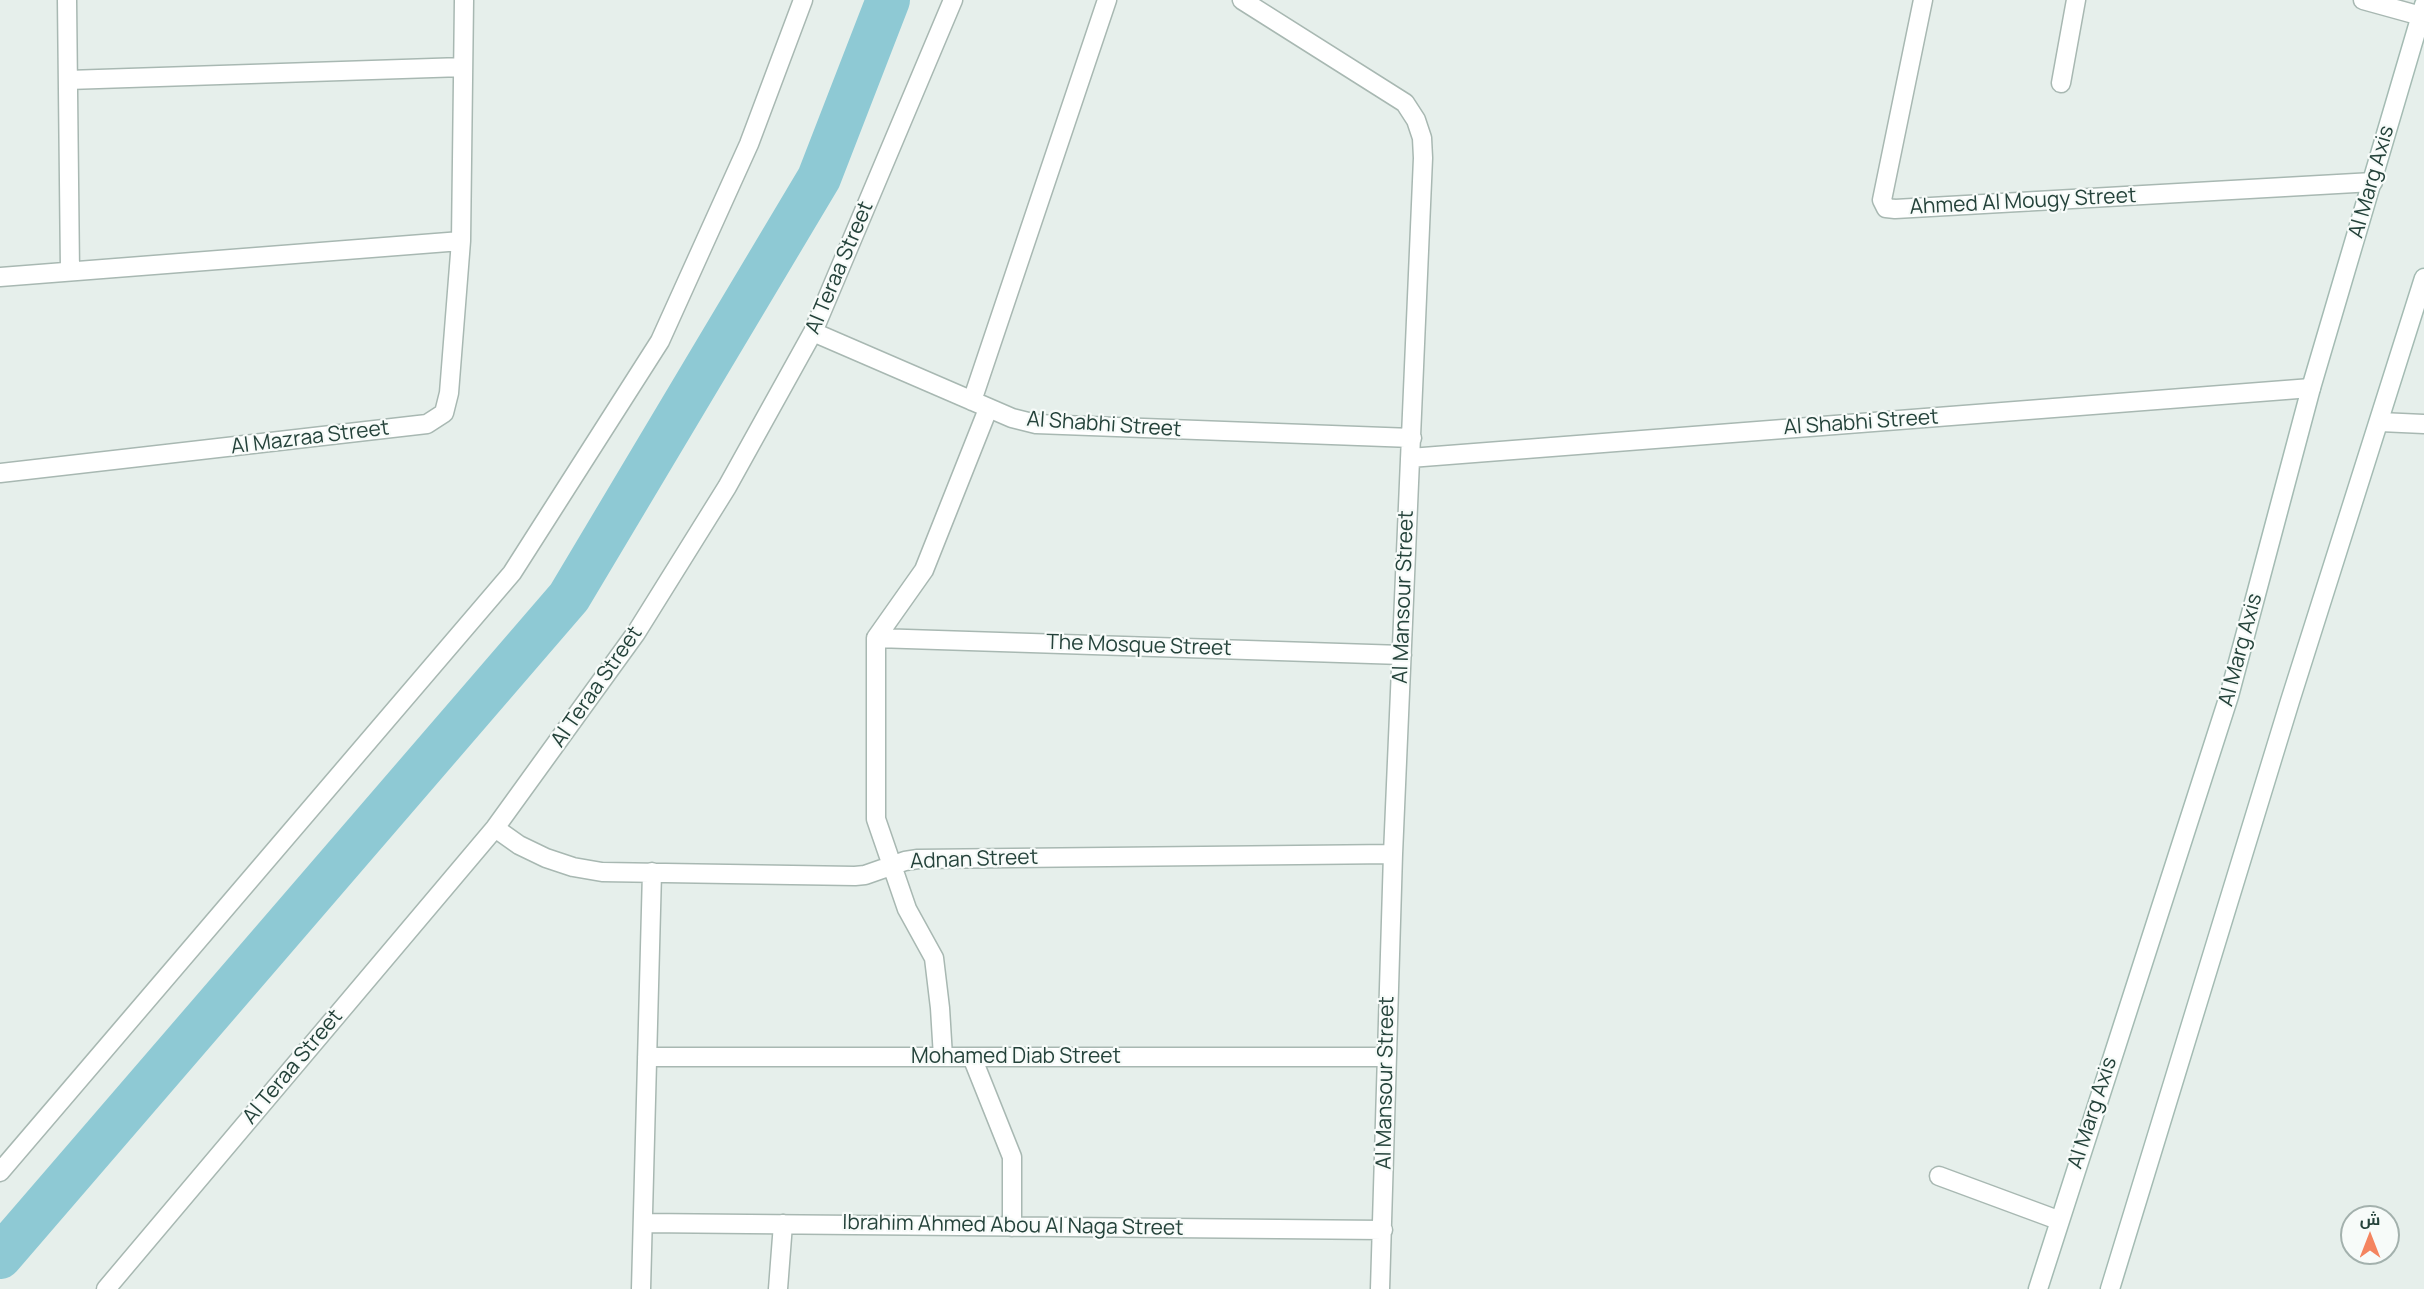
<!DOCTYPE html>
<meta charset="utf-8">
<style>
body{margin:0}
#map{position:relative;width:2424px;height:1289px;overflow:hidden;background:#e6efeb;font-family:Manrope,Cairo,sans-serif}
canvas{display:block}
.north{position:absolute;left:2340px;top:1205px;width:60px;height:60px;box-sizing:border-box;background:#f7fbf9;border:2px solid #a3b1ad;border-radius:50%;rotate:0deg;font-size:16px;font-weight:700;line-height:24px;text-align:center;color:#24423a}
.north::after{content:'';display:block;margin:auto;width:21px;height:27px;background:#f4845f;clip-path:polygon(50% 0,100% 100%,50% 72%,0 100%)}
</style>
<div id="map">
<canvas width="2424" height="1289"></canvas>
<div class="north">ش</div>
</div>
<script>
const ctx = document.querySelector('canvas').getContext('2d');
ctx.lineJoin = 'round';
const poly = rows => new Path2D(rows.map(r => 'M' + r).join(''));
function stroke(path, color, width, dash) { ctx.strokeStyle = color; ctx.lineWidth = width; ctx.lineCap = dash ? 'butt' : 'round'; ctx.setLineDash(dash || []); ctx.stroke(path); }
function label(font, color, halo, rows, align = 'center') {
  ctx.font = font + ' Manrope,sans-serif'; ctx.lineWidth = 4.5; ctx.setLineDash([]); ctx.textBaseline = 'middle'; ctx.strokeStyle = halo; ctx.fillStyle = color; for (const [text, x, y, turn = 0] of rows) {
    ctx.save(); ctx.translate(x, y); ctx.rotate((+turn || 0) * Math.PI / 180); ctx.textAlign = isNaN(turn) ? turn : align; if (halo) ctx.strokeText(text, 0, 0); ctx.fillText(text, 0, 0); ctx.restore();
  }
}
stroke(poly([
 [0,1257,569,597,819,178,888,0]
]), '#8ec9d4', 44);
const service = poly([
 [1939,1176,2058,1220]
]);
const minor = poly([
 [67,0,70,271],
 [1242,0,1405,103,1416,120,1422,138,1423,158,1393,854,1380,1289],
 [1923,0,1882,200,1886,208,1895,209,2373,182],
 [2363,0,2421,16],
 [68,80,463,67],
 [2061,83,2076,0],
 [0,277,461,241],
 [813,332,1012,418,1036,424,1412,438],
 [972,401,1107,0],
 [2380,422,2424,424],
 [1410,458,2311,388],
 [0,473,427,424,444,413,449,393,461,241,464,0],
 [876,638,1402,655],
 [495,828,519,845,546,858,573,867,602,872,855,876,865,875,905,861,918,859,1393,854],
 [647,1057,1386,1057],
 [943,1057,940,1008,934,958,907,909,876,819,876,638,924,570,988,409],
 [972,1057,1012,1157,1012,1227],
 [0,1172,512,573,660,341,749,144,803,0],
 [643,1223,1383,1230],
 [106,1289,495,828,636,633,727,487,813,332,953,0],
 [641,1289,652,872],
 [778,1289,783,1224]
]);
const secondary = poly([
 [2038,1289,2229,696,2311,388,2424,5],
 [2110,1289,2290,701,2424,278]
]);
stroke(service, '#a8b8b2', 21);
stroke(minor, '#a8b8b2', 21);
stroke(secondary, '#a4bbb3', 21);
stroke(service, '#fff', 18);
stroke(minor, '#fff', 18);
stroke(secondary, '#fff', 18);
label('21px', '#24423a', '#f7fbf9', [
 ["Al Marg Axis",2372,182,-74],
 ["Ahmed Al Mougy Street",2023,202,-3],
 ["Al Teraa Street",840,268,-67],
 ["Al Shabhi Street",1861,423,-4],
 ["Al Shabhi Street",1104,425,4],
 ["Al Mazraa Street",310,438,-7],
 ["Al Mansour Street",1404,597,-88],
 ["The Mosque Street",1139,646,2],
 ["Al Marg Axis",2241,650,-75],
 ["Al Teraa Street",597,687,-55],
 ["Adnan Street",974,860,-2],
 ["Mohamed Diab Street",1016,1057],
 ["Al Teraa Street",293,1067,-50],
 ["Al Mansour Street",1386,1083,-89],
 ["Al Marg Axis",2093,1113,-72],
 ["Ibrahim Ahmed Abou Al Naga Street",1013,1226,1]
]);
</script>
